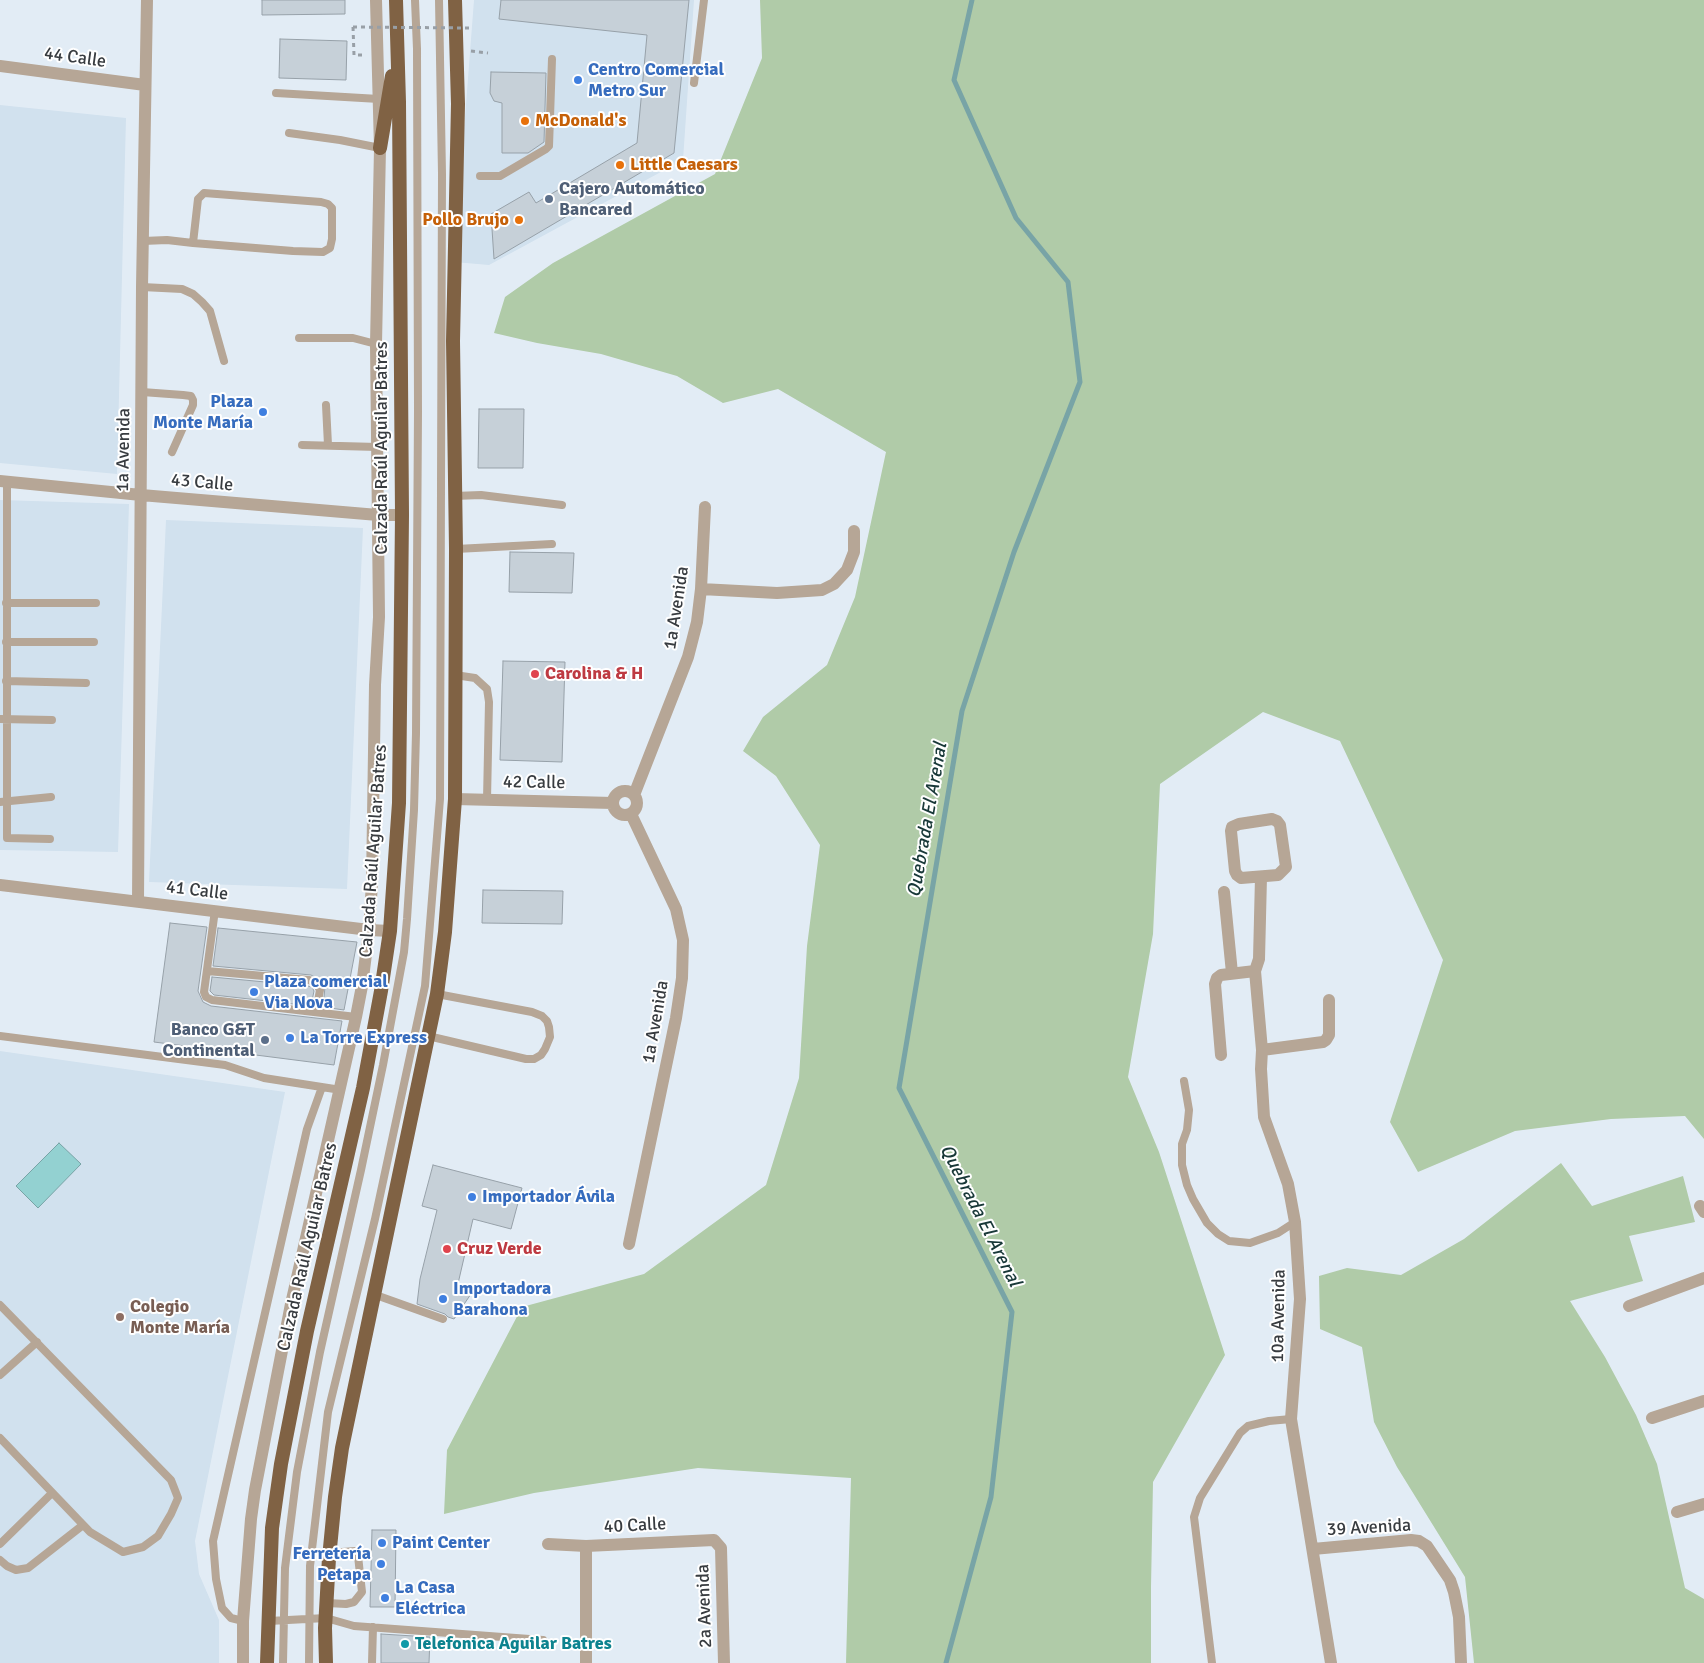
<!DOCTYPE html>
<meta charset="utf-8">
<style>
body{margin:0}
canvas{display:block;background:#e2ecf5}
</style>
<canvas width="1704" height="1663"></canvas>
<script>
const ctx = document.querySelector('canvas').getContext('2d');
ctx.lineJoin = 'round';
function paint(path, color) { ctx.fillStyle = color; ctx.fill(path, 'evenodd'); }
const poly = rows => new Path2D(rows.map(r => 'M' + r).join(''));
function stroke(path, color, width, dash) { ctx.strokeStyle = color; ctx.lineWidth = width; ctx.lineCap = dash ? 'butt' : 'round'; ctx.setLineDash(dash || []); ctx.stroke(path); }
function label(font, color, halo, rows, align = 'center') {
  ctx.font = font + ' Signika,sans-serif'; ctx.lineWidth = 4; ctx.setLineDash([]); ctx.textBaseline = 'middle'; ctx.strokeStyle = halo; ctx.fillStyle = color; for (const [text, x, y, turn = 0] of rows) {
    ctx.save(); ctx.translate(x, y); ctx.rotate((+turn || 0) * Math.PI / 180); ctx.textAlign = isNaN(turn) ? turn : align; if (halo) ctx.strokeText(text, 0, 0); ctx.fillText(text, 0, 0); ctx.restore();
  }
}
paint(poly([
 [474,0,694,0,683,160,489,265,454,262],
 [0,105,126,118,117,474,0,463],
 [0,500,129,504,118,852,0,850],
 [166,520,363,528,347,889,149,882],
 [0,1051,285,1092,195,1541,199,1574,219,1620,219,1663,0,1663]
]), '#d1e1ee');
paint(poly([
 [760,0,1704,0,1704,1139,1685,1116,1611,1119,1515,1131,1418,1172,1390,1122,1443,960,1340,741,1263,712,1160,784,1153,934,1128,1077,1159,1152,1225,1355,1153,1482,1151,1587,1151,1663,846,1663,851,1478,698,1468,534,1493,444,1514,447,1450,522,1307,644,1274,766,1185,799,1078,807,946,820,845,776,776,743,751,763,717,827,665,855,597,886,452,778,389,723,403,677,376,601,354,537,343,494,333,505,297,553,263,715,174,762,58],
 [1561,1163,1592,1206,1683,1176,1695,1222,1629,1236,1643,1281,1570,1301,1605,1357,1636,1415,1657,1464,1685,1588,1704,1599,1704,1663,1474,1663,1465,1577,1397,1467,1374,1422,1362,1347,1320,1329,1319,1276,1347,1268,1401,1275,1464,1239]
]), '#b0cba8');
const water = poly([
 [59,1143,81,1164,38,1208,16,1186,59,1143]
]);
paint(water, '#93d1d1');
stroke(water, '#78a4a6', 1);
stroke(poly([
 [946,1663,991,1497,1012,1312,899,1088,962,711,1014,552,1080,382,1068,282,1016,218,954,80,972,0]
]), '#78a4a6', 5);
const building = poly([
 [262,0,345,0,345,14,262,15,262,0],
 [501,0,689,0,674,153,494,259,491,214,529,192,536,203,637,143,647,35,499,19,501,0],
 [280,39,347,41,346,80,279,78,280,39],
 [491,72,546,73,544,142,528,153,502,153,502,103,494,101,490,93,491,72],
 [479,409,524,409,523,468,478,468,479,409],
 [510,552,574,553,572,593,509,592,510,552],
 [503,661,565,662,562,762,500,760,503,661],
 [483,890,563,891,562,924,482,923,483,890],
 [170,923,207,927,198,991,203,1002,211,1006,342,1021,334,1065,154,1042,170,923],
 [218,928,357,942,344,1010,323,1007,325,987,320,980,311,975,213,966,218,928],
 [212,977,308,986,312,987,314,991,311,1006,214,995,210,991,212,977],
 [433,1165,522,1188,511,1229,473,1219,457,1288,473,1291,454,1319,448,1317,445,1314,417,1304,420,1279,437,1210,422,1206,433,1165],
 [372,1530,396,1530,395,1607,370,1607,372,1530],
 [381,1634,430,1637,429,1663,381,1663,381,1634]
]);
paint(building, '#c6d0d8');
stroke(building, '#97a1a9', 1);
stroke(poly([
 [353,27,354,55,365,55],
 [471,51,488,53]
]), '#989fa6', 3, [4, 4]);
stroke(poly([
 [694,83,704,0],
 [276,93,379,99],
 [289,133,340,140,380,148],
 [480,176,500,176,546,149,549,146,552,59],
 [143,241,167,240,193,243,293,251,323,252,330,248,332,239,332,208,328,204,321,202,204,193,198,199,193,243],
 [142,287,182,289,193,294,202,302,210,311,224,361],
 [299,338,353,338,376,344],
 [142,392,183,395,191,396,193,400,193,405,172,452],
 [326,405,328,445],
 [302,445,378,447],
 [7,482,7,838,50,839],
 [454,496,481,495,562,505],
 [456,549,552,544],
 [6,603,96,603],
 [6,642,94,642],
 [455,675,475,678,487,689,489,702,487,800],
 [6,681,86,683],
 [0,719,52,720],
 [0,802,51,797],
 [215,910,204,992,206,997,212,1000,356,1017],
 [207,971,309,980,316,983,320,990,316,1012],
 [0,1036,225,1065,264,1078,341,1090],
 [428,1036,526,1059,534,1059,541,1055,545,1049,550,1037,549,1027,547,1021,542,1016,532,1012,437,994],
 [1184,1081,1189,1110,1187,1130,1182,1144,1182,1165,1187,1185,1193,1199,1207,1223,1218,1234,1229,1241,1250,1243,1278,1233,1295,1222],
 [373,1294,443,1319],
 [0,1305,171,1480,178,1498,171,1514,158,1536,143,1547,123,1552,90,1532,0,1438],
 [0,1375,37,1342],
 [0,1544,52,1493],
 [0,1560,7,1566,16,1570,28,1568,83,1525],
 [327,1603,346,1604,354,1602,362,1592,358,1556,355,1551,329,1553],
 [243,1621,231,1618,222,1608,216,1579,213,1541,307,1129,322,1087],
 [269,1621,326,1618,354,1626,543,1640],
 [283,1663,285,1568,297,1472,320,1352,361,1170,383,1065,404,952,407,919,414,810,416,733,418,411,417,49,415,0],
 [309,1663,310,1566,328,1412,375,1219,425,986,440,799,442,174,439,0],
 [372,1663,373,1627],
 [1212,1663,1194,1517,1200,1498,1240,1433,1248,1426,1269,1421,1291,1419]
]), '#b6a696', 8);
stroke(poly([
 [0,66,145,85],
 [0,481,141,495,378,515,402,515],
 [701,589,777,593,822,590,834,584,847,570,854,552,854,531],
 '613 803a12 12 0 1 1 24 0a12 12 0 1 1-24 0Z',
 [634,795,688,657,697,622,701,589,705,507],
 [455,799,613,803],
 [1272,819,1277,821,1280,825,1286,867,1278,875,1241,878,1237,875,1235,871,1231,831,1232,827,1239,824,1272,819],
 [1261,877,1259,959,1255,971,1262,1050,1261,1069,1264,1117,1288,1184,1295,1222,1300,1299,1291,1419,1331,1663],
 [0,885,369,930,390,931],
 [1224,892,1232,973],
 [138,901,142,287,147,0],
 [1262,1050,1323,1042,1326,1040,1329,1035,1329,1000],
 [1221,1055,1215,984,1217,978,1221,975,1255,971],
 [1700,1206,1704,1212],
 [629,1244,676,1018,682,978,683,940,676,909,631,814],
 [1629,1306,1704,1278],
 [1652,1418,1704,1401],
 [1677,1512,1704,1504],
 [548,1544,586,1546,714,1540,721,1548,724,1663],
 [586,1546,586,1663],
 [1313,1549,1411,1540,1419,1541,1427,1546,1450,1580,1454,1592,1459,1617,1461,1663]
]), '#b6a696', 12);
stroke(poly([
 [243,1663,243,1621,251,1519,255,1490,291,1304,356,1017,362,986,369,930,372,883,375,685,379,617,376,344,380,148,376,0]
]), '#b6a696', 12);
stroke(poly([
 [380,148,392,76],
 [267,1663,272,1528,281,1464,307,1331,363,1088,381,991,390,931,399,803,402,515,399,102,396,0],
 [326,1663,325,1628,329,1558,335,1497,342,1448,437,994,445,932,455,799,456,549,453,341,458,104,455,0]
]), '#806244', 14);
stroke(poly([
 [353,27,469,28]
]), '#989fa6', 3, [4, 4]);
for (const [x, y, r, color] of [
 [578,80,5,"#3f7fe0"],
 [525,121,5,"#e8710a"],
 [620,165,5,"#e8710a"],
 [549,199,5,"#5c6f8a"],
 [519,220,5,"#e8710a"],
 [263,412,5,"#3f7fe0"],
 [535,674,5,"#e0444e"],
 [254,992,5,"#3f7fe0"],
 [290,1038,5,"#3f7fe0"],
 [265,1040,5,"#5c6f8a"],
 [472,1197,5,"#3f7fe0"],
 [447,1249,5,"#e0444e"],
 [443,1299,5,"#3f7fe0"],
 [120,1317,5,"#8d6e63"],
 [382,1543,5,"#3f7fe0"],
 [381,1564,5,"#3f7fe0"],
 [385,1598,5,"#3f7fe0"],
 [405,1644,5,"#0f9aa8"]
]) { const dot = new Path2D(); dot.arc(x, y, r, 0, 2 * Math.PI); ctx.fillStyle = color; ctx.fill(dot); stroke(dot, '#fff', 2); }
label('18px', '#383c40', '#fff', [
 ["44 Calle",75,58,8],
 ["Calzada Raúl Aguilar Batres",382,448,-90],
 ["1a Avenida",124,450,-89],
 ["43 Calle",202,483,5],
 ["1a Avenida",677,608,-81],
 ["42 Calle",534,783,1],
 ["Calzada Raúl Aguilar Batres",374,851,-86],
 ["41 Calle",197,891,7],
 ["1a Avenida",656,1022,-80],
 ["Calzada Raúl Aguilar Batres",308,1247,-77],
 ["10a Avenida",1279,1316,-89],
 ["40 Calle",635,1526,-3],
 ["39 Avenida",1369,1528,-3],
 ["2a Avenida",705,1606,-92]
]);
label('bold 18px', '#366cbe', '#fff', [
 ["Centro Comercial",588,70],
 ["Metro Sur",588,91],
 ["Plaza",253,402,"right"],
 ["Monte María",253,423,"right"],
 ["Plaza comercial",264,982],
 ["Via Nova",264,1003],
 ["La Torre Express",300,1038],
 ["Importador Ávila",482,1197],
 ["Importadora",453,1289],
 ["Barahona",453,1310],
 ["Paint Center",392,1543],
 ["Ferretería",371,1554,"right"],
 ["Petapa",371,1575,"right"],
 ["La Casa",395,1588],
 ["Eléctrica",395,1609]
], 'left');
label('bold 18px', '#c56008', '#fff', [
 ["McDonald's",535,121],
 ["Little Caesars",630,165],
 ["Pollo Brujo",509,220,"right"]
], 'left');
label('bold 18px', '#4e5e75', '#fff', [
 ["Cajero Automático",559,189],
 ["Bancared",559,210],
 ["Banco G&T",255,1030,"right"],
 ["Continental",255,1051,"right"]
], 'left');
label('bold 18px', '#be3a42', '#fff', [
 ["Carolina & H",545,674],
 ["Cruz Verde",457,1249]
], 'left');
label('bold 18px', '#785e54', '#fff', [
 ["Colegio",130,1307],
 ["Monte María",130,1328]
], 'left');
label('bold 18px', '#0d838f', '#fff', [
 ["Telefonica Aguilar Batres",415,1644]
], 'left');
label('italic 19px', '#183838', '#fff', [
 ["Quebrada El Arenal",928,820,-80],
 ["Quebrada El Arenal",980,1216,63]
]);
</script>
